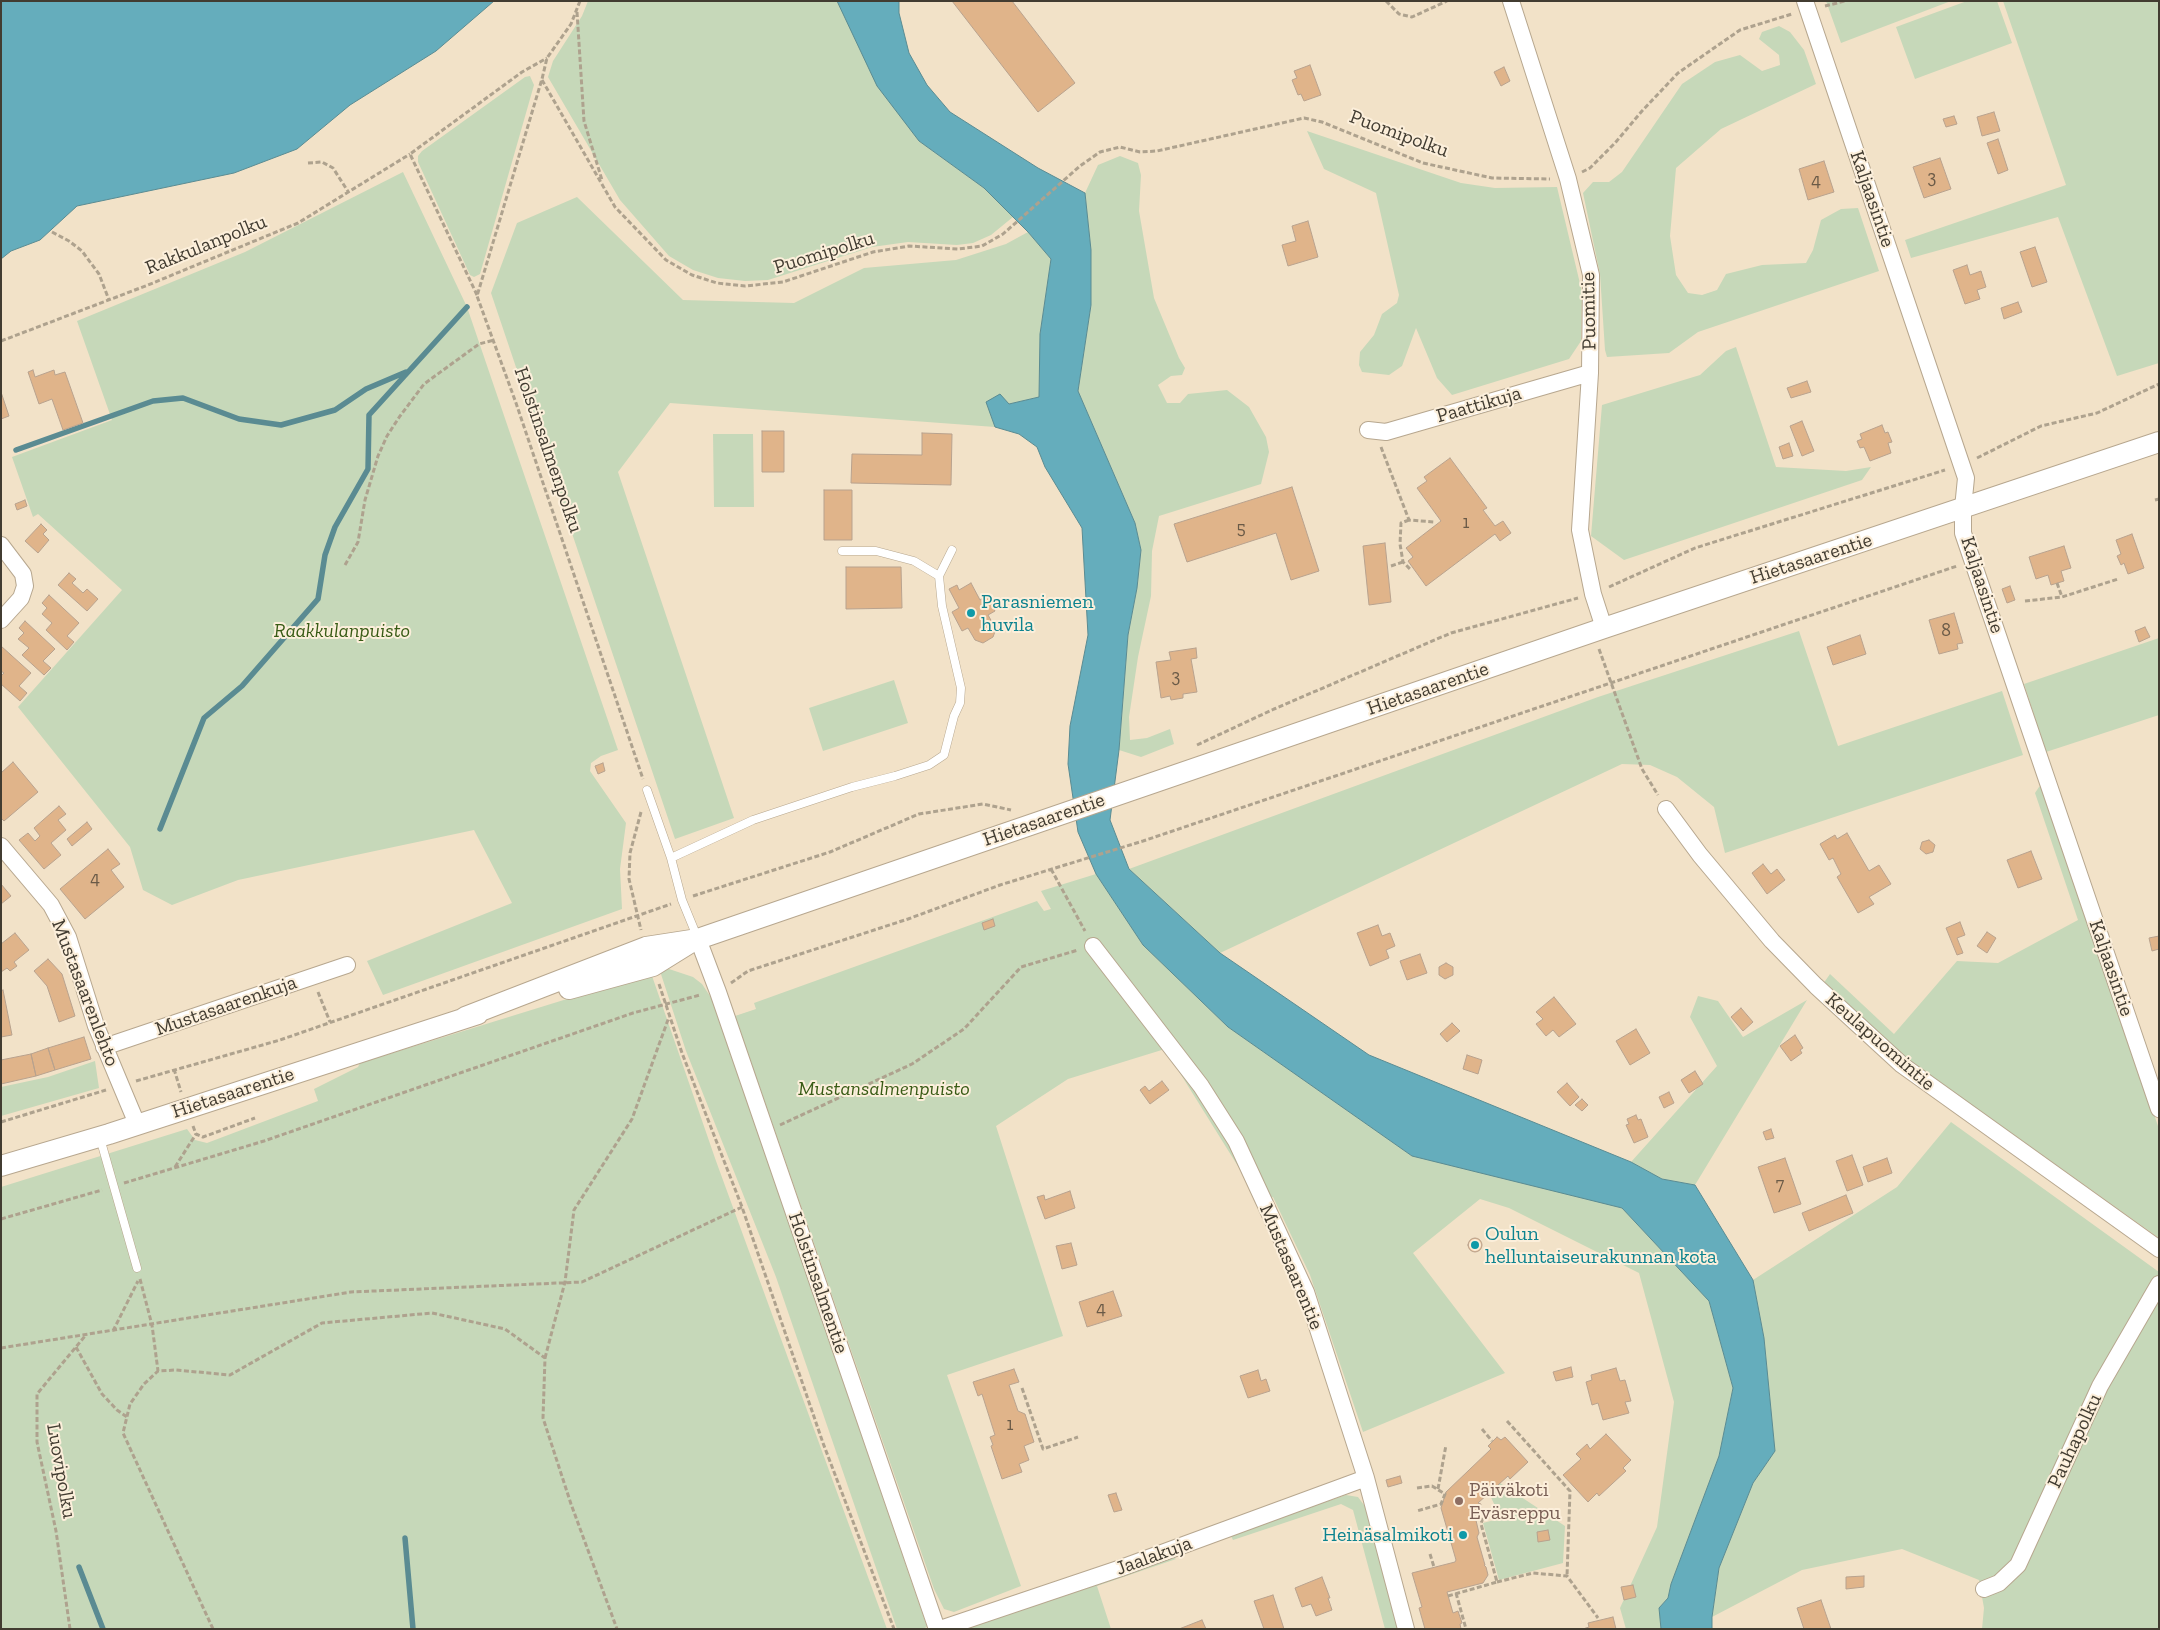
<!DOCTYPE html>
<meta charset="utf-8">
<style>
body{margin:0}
#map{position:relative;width:2160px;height:1630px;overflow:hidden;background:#f2e2c8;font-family:"Zilla Slab",serif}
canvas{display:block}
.frame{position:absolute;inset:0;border:2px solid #423c31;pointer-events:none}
</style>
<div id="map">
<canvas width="2160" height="1630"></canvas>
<div class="frame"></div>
</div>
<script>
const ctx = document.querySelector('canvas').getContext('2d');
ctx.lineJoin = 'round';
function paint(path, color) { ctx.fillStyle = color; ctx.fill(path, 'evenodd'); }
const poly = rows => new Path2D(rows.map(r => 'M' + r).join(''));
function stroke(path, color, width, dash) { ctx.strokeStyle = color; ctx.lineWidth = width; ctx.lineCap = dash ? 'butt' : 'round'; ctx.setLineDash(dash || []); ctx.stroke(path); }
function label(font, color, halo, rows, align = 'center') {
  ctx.font = font + ' "Zilla Slab",serif'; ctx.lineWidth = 4; ctx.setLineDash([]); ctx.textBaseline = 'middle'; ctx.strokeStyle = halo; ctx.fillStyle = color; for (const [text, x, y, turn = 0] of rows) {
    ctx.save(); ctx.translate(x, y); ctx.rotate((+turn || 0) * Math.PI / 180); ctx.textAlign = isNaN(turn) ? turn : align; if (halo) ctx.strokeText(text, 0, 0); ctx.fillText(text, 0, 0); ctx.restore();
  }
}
paint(poly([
 [588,1,837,1,919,141,984,188,1013,217,991,235,973,243,957,245,908,242,872,247,768,280,745,281,718,278,693,270,669,256,620,200,548,77,553,61,582,16],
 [1826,1,1951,1,1841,43],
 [1967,1,1997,1,2012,43,1915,79,1896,27],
 [2003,1,2159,1,2159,363,2117,376,2058,217,1911,258,1905,240,2066,185],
 [1779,26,1790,32,1804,50,1816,84,1721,129,1676,168,1670,236,1676,275,1688,293,1702,295,1717,290,1726,274,1762,265,1806,263,1813,250,1821,220,1841,209,1858,208,1879,271,1698,332,1669,353,1607,357,1605,350,1600,274,1583,193,1593,182,1609,182,1622,172,1682,84,1715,62,1740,55,1762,71,1780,65,1779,55,1759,39,1762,32],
 [530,76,534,85,480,274,474,277,470,275,418,162,418,156,422,151,525,77],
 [1307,131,1461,183,1495,188,1557,187,1582,292,1581,341,1569,359,1452,395,1437,378,1416,328,1402,366,1389,375,1362,372,1359,365,1360,352,1374,335,1382,314,1397,303,1399,295,1376,193,1324,169],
 [1120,156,1138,163,1141,175,1139,211,1154,298,1179,358,1185,368,1182,375,1171,376,1158,385,1167,403,1180,403,1188,394,1227,390,1249,407,1266,437,1269,452,1261,484,1159,516,1152,551,1151,596,1138,657,1129,717,1130,740,1147,738,1170,729,1174,744,1141,757,1119,750,1128,635,1137,588,1141,550,1135,523,1078,391,1091,305,1091,250,1085,193,1098,165],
 [403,172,467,307,618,750,601,756,591,763,590,771,626,823,620,869,622,909,383,995,367,961,512,903,474,830,238,880,172,905,143,890,130,847,18,707,122,590,38,514,33,517,12,457,112,420,77,321,245,252],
 [577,197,683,300,794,303,864,268,956,260,1006,244,1028,232,1051,259,1040,334,1039,397,1009,404,987,402,995,427,670,403,618,472,734,818,675,839,491,293,517,223],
 [1736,347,1776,467,1846,471,1871,467,1862,480,1624,560,1591,536,1602,405,1700,375,1726,351],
 [713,434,753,434,754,507,714,507],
 [1799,631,1838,746,2002,691,2023,755,1725,853,1714,807,1677,777,1650,765,1622,764,1220,953,1129,869,1598,697],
 [2159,638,2159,715,2046,752,2024,684],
 [894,680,908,723,823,751,809,708],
 [2043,785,2159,1129,2159,1238,1902,1055,1823,984,1830,974,1894,1034,1957,961,1998,963,2078,920,2035,793,2039,787],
 [1096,874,1143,945,1228,1027,1412,1156,1509,1175,1622,1208,1709,1301,1733,1388,1719,1456,1671,1584,1668,1598,1659,1608,1661,1629,1626,1629,1620,1608,1657,1527,1674,1402,1639,1273,1509,1208,1480,1199,1413,1253,1505,1373,1363,1432,1310,1275,1273,1197,1258,1202,1254,1192,1165,1049,1068,1079,996,1126,1063,1336,947,1375,1021,1586,954,1612,944,1609,934,1589,735,1016,756,1009,754,1003,1037,901,1044,911,1051,909,1041,891],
 [669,969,693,977,702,984,712,999,927,1627,922,1629,897,1629,776,1277,686,1051,660,971],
 [651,973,716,1161,887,1629,1,1629,1,1187,187,1129,195,1140,207,1143,318,1101,314,1089,358,1067,360,1063],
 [1698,996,1718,1001,1743,1037,1807,1000,1695,1185,1662,1179,1631,1162,1717,1066,1690,1017],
 [95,1061,99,1088,1,1116,1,1087,48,1077],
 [1951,1122,2159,1272,2159,1629,1982,1629,1984,1608,1979,1580,1902,1549,1802,1570,1712,1617,1719,1568,1753,1483,1775,1451,1764,1338,1753,1280,1897,1187],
 [1500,1483,1565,1526,1563,1563,1499,1580,1483,1523,1498,1519,1501,1510,1495,1506,1489,1493],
 [1346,1495,1358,1497,1370,1513,1399,1629,1385,1629,1353,1510,1341,1504,1233,1540,1231,1536,1234,1533],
 [1169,1554,1176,1559,1097,1586,1111,1629,958,1629]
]), '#c6d8b9');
const water = poly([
 [1,1,494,1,436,51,350,105,297,149,234,173,77,206,40,240,11,251,1,259,1,1],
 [837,1,899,1,899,13,909,53,927,85,950,112,1038,168,1085,193,1091,250,1091,305,1078,391,1135,523,1141,550,1137,588,1128,635,1119,750,1110,820,1129,869,1220,953,1369,1055,1631,1162,1662,1179,1695,1185,1753,1280,1764,1338,1775,1451,1753,1483,1719,1568,1712,1617,1712,1629,1661,1629,1659,1608,1668,1598,1671,1584,1719,1456,1733,1388,1709,1301,1622,1208,1412,1156,1228,1027,1143,945,1096,874,1078,832,1068,764,1070,726,1088,635,1082,528,1045,467,1037,447,1019,434,995,427,986,402,1000,394,1009,404,1039,397,1040,334,1051,259,1028,232,984,188,919,141,877,86,837,1]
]);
paint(water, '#65adbc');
stroke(water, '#5a8b92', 1);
stroke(poly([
 [16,450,153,401,183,398,239,419,281,425,335,410,366,389,406,372],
 [160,829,204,718,242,686,318,599,325,555,335,527,368,469,369,415,467,307],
 [405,1538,413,1629],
 [79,1567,103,1629]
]), '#5a8b92', 5.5);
const building = poly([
 [952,1,1012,1,1075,83,1038,112,952,1],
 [1310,65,1321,95,1304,101,1301,94,1298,95,1292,80,1297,78,1294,71,1310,65],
 [1504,67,1510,81,1501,86,1494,72,1504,67],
 [1994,112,2000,131,1982,136,1977,117,1994,112],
 [1954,116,1957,124,1946,127,1943,119,1954,116],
 [1998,139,2008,170,1998,174,1987,143,1998,139],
 [1940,158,1951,189,1924,198,1913,167,1940,158],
 [1824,161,1834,192,1808,200,1799,169,1824,161],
 [1308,221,1318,257,1288,266,1282,245,1296,241,1292,226,1308,221],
 [2035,247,2047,282,2032,287,2020,252,2035,247],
 [1967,265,1970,275,1981,271,1986,287,1977,290,1980,299,1965,304,1953,270,1967,265],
 [2018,302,2022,312,2004,319,2001,308,2018,302],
 [33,370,35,377,54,370,55,375,65,372,83,423,63,430,52,399,39,404,28,372,33,370],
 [1807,381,1811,392,1791,398,1787,388,1807,381],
 [1,392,9,416,1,419,1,392],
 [1802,421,1814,451,1802,456,1790,426,1802,421],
 [1882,425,1885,433,1888,432,1892,442,1888,443,1891,453,1870,461,1864,447,1860,448,1857,441,1862,439,1860,434,1882,425],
 [762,431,784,431,784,472,762,472,762,431],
 [922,433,952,434,951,485,851,483,852,454,922,455,922,433],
 [1789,443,1793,456,1783,459,1779,447,1789,443],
 [1450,458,1487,508,1483,510,1495,526,1503,521,1511,533,1500,541,1495,534,1426,586,1408,561,1413,557,1406,548,1441,521,1417,488,1427,481,1424,477,1450,458],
 [1292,487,1319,571,1291,580,1276,533,1187,562,1174,524,1292,487],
 [824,490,852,490,852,540,824,540,824,490],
 [25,500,27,506,17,510,15,504,25,500],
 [41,524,47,530,43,534,49,540,38,553,25,541,41,524],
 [2132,534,2144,568,2128,574,2124,563,2121,565,2117,556,2121,554,2116,540,2132,534],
 [1385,543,1391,602,1369,605,1363,546,1385,543],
 [2064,546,2071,568,2061,571,2064,581,2051,585,2048,575,2036,579,2029,557,2064,546],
 [846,567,901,567,902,608,846,609,846,567],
 [69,573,76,579,72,583,83,593,87,589,98,599,87,611,58,585,69,573],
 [971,583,980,600,987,596,995,611,988,615,996,629,993,637,983,643,975,640,968,628,962,631,952,612,959,608,949,589,957,585,959,590,971,583],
 [2010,586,2015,600,2007,603,2002,589,2010,586],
 [49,595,79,623,67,636,74,642,67,650,46,630,52,623,42,614,47,608,42,603,49,595],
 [1954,613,1963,643,1957,644,1958,649,1939,654,1929,620,1954,613],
 [25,621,55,649,43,661,51,668,44,675,22,655,29,648,18,639,24,633,19,628,25,621],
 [2145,627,2150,637,2139,642,2135,631,2145,627],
 [1860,635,1866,654,1833,665,1827,647,1860,635],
 [1,646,31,673,19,686,27,693,20,701,1,684,1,676,4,673,1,671,1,646],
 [1196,648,1197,658,1191,659,1197,692,1183,694,1183,698,1171,700,1170,696,1161,698,1156,662,1171,660,1169,652,1196,648],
 [13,762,38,792,4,821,1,818,1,773,13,762],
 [603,763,605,771,598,774,595,766,603,763],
 [59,806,66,814,58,820,66,830,51,843,61,855,44,869,19,840,28,833,35,841,40,836,34,828,59,806],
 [87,822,92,829,72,846,67,839,87,822],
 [1847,833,1869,871,1879,865,1891,884,1869,897,1874,904,1858,913,1837,877,1841,874,1833,858,1829,860,1820,844,1835,835,1837,839,1847,833],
 [1929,840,1935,845,1933,852,1926,854,1920,849,1922,842,1929,840],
 [108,849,120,864,111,870,124,887,85,919,60,889,108,849],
 [2031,851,2042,879,2018,888,2007,860,2031,851],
 [1763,864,1771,874,1777,869,1785,880,1767,894,1752,873,1763,864],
 [1,884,11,896,1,904,1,884],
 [993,919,995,926,984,930,982,923,993,919],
 [1960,922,1965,935,1957,938,1963,953,1957,955,1946,928,1960,922],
 [1378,925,1382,936,1390,933,1395,946,1386,950,1389,958,1370,966,1357,933,1378,925],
 [1987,932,1996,938,1987,953,1977,946,1987,932],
 [15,933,29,950,14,962,17,966,10,971,7,968,1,972,1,944,15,933],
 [2159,936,2159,949,2152,951,2149,938,2159,936],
 [1420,954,1427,973,1407,980,1400,961,1420,954],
 [48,959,62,974,75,1016,59,1022,47,986,34,971,48,959],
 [1446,963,1453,967,1453,975,1445,979,1439,975,1439,967,1446,963],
 [3,990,12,1035,1,1037,1,991,3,990],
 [1554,997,1576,1024,1559,1037,1553,1030,1546,1036,1536,1024,1543,1019,1536,1012,1554,997],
 [1741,1008,1753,1022,1743,1031,1731,1017,1741,1008],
 [1452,1023,1460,1031,1447,1042,1440,1034,1452,1023],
 [1636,1029,1650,1053,1630,1065,1616,1041,1636,1029],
 [1795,1035,1803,1048,1800,1050,1802,1053,1791,1061,1780,1046,1795,1035],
 [84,1037,91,1059,55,1070,48,1048,84,1037],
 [48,1048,55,1070,36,1076,31,1054,48,1048],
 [31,1054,36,1076,1,1084,1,1060,31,1054],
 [1467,1055,1482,1060,1478,1074,1463,1069,1467,1055],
 [1695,1071,1703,1084,1689,1093,1681,1080,1695,1071],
 [1162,1081,1169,1090,1150,1104,1140,1090,1145,1086,1149,1091,1162,1081],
 [1567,1083,1579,1097,1570,1106,1557,1092,1567,1083],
 [1669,1092,1674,1103,1664,1108,1659,1097,1669,1092],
 [1582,1099,1588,1105,1582,1111,1575,1105,1582,1099],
 [1636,1115,1638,1120,1641,1119,1648,1137,1634,1143,1626,1125,1629,1124,1627,1119,1636,1115],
 [1771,1129,1774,1138,1766,1140,1763,1132,1771,1129],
 [1852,1155,1863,1185,1847,1191,1836,1161,1852,1155],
 [1785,1158,1801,1204,1774,1213,1758,1167,1785,1158],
 [1887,1158,1892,1173,1868,1182,1863,1167,1887,1158],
 [1070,1191,1075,1208,1045,1219,1037,1197,1044,1195,1045,1200,1070,1191],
 [1846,1195,1853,1213,1809,1231,1802,1213,1846,1195],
 '1468 1245a7 7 0 1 1 14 0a7 7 0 1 1-14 0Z',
 [1071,1243,1077,1265,1062,1269,1056,1246,1071,1243],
 [1113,1291,1122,1316,1087,1327,1079,1302,1113,1291],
 [1571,1367,1573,1377,1556,1381,1553,1372,1571,1367],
 [1616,1368,1620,1381,1625,1380,1631,1401,1625,1402,1629,1413,1603,1420,1598,1403,1592,1405,1586,1382,1592,1380,1591,1375,1616,1368],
 [1014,1369,1019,1382,1009,1385,1018,1411,1025,1414,1034,1442,1024,1446,1029,1460,1019,1464,1022,1472,1002,1479,991,1446,993,1445,990,1437,995,1435,982,1394,978,1396,973,1382,1014,1369],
 [1258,1370,1261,1381,1266,1379,1270,1391,1248,1398,1240,1376,1258,1370],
 [1606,1434,1631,1460,1623,1468,1626,1471,1599,1496,1597,1493,1588,1502,1563,1475,1581,1459,1576,1454,1587,1444,1590,1449,1606,1434],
 [1497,1437,1501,1440,1505,1437,1528,1462,1510,1479,1508,1476,1478,1503,1481,1504,1478,1514,1474,1512,1479,1533,1477,1537,1485,1565,1484,1565,1486,1567,1488,1575,1483,1583,1447,1592,1453,1613,1458,1611,1462,1623,1460,1624,1461,1629,1425,1629,1419,1608,1422,1607,1412,1573,1455,1562,1456,1560,1441,1508,1446,1492,1491,1449,1488,1446,1497,1437],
 [1400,1476,1402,1483,1388,1487,1386,1480,1400,1476],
 [1116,1493,1122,1510,1114,1512,1108,1495,1116,1493],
 [1548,1530,1550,1540,1538,1542,1537,1532,1548,1530],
 [1864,1576,1864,1587,1846,1589,1846,1577,1864,1576],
 [1322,1577,1330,1598,1328,1598,1332,1610,1316,1616,1311,1604,1302,1607,1295,1588,1322,1577],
 [1633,1585,1636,1597,1624,1600,1621,1587,1633,1585],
 [1273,1595,1284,1629,1264,1629,1254,1601,1273,1595],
 [1821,1600,1831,1629,1804,1629,1797,1608,1821,1600],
 [1613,1617,1616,1629,1583,1629,1589,1627,1588,1623,1613,1617],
 [1202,1620,1206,1629,1179,1629,1202,1620]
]);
paint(building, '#e0b48a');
stroke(building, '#b8a28e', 1);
const service = poly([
 [842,551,876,551,914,561,939,576],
 [647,790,671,858,682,900,698,939],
 [671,858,753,820,852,787,895,776,929,765,944,755,954,716,960,703,961,688,942,606,939,576,952,550],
 [100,1138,137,1268]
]);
const minor = poly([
 [1511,1,1568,179,1591,275,1590,373,1580,530,1593,594,1604,628],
 [1805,1,1966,478,1963,508,1963,533,2159,1109],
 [1368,430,1386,432,1590,373],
 [1,545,23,574,25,586,21,598,1,620],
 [1666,809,1700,855,1772,941,1816,986,1902,1065,2159,1249],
 [1,846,51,905,68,937,96,1026,137,1124],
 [698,939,718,992,937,1629],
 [1093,946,1201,1086,1236,1141,1306,1292,1366,1478,1406,1629],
 [104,1047,347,965],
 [1984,1589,1999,1583,2018,1565,2100,1386,2159,1284],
 [940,1629,1121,1568,1366,1478]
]);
const tertiary = poly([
 [569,989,653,966,690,943],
 [465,1017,646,947,698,939,1604,628,2159,442],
 [1,1166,109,1134,478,1014]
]);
stroke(service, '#b7a78f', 9);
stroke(minor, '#b7a78f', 18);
stroke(tertiary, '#b7a78f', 22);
stroke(poly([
 [580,1,571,24,547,58,542,79,477,296,516,403,643,779],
 [1386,1,1399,14,1412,17,1447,1],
 [1825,6,1845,1],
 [577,12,584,121,602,180],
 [542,80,615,207,666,260,692,275,717,283,745,286,783,282,873,252,909,246,958,249,982,246,1003,234,1080,166,1100,152,1120,147,1140,152,1157,151,1304,118,1322,122,1423,163,1492,178,1550,179],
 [308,163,322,162,333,168,349,193],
 [1582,172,1590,168,1615,143,1642,111,1678,73,1740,30,1792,14],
 [52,232,69,241,82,251,99,274,109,300],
 [477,295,410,154,522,72,547,58],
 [1,341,148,285,298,223,410,154],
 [1381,447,1409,520,1434,522],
 [1977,458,2041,426,2097,413,2159,384],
 [2155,500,2159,499],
 [1409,520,1401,523,1400,544,1403,562,1411,570],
 [345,565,358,542,365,500,378,456,387,436,400,416,424,384,479,344,494,340],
 [1391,566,1403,562],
 [2057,583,2062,597],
 [1609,587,1695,548,1945,470],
 [2025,601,2062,597,2118,579],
 [1599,649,1642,769,1658,795],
 [1197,745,1274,709,1451,633,1578,598],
 [641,812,630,853,629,879,641,930],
 [1051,869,1085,931],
 [693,896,830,852,919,814,983,804,1011,810],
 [731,983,748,971,908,919,1000,885,1143,841,1957,566],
 [659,984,682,1053,742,1207,823,1443,894,1629],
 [318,992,330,1022],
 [174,1069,181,1092],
 [136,1081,280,1040,671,904],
 [1,1122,106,1090],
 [780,1125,912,1064,964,1029,1021,967,1078,950],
 [193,1126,196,1134,203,1137,255,1118],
 [175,1167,196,1134],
 [124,1183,264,1141,633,1013,700,995],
 [1,1219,102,1190],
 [140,1279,152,1325,158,1371],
 [113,1331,138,1281],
 [76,1347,102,1394,117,1410,127,1417],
 [1,1348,351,1292,582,1282,742,1207],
 [545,1358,565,1282,574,1210,632,1119,669,1017],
 [1022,1388,1043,1449,1078,1437],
 [1507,1421,1570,1491,1567,1576],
 [1482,1429,1492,1441],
 [1417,1488,1432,1486,1445,1494,1441,1504,1417,1511],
 [1438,1489,1446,1445],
 [1480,1509,1500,1515],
 [1430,1554,1434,1567],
 [1497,1582,1533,1573,1567,1576,1598,1618],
 [1456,1593,1466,1629],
 [1448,1596,1497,1582,1481,1524,1485,1510],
 [70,1629,56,1531,37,1442,37,1394,85,1336],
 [213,1629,123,1433,130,1404,144,1384,158,1371,176,1370,230,1375,322,1323,432,1313,505,1329,545,1358,543,1418,571,1504,617,1629]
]), '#aea28e', 3, [5, 2.5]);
stroke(service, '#fff', 8);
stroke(minor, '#fff', 16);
stroke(tertiary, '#fff', 20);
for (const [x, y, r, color] of [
 [971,613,5,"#0f9aa8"],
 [1475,1245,5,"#0f9aa8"],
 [1459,1501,5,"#8d6e63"],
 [1463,1535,5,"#0f9aa8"]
]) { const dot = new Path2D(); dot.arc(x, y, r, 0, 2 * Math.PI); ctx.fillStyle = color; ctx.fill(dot); stroke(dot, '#fcefdb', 2); }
label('18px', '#6a5a47', null, [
 ["3",1932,178],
 ["4",1816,181],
 ["1",1466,523],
 ["5",1241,529],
 ["8",1946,631],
 ["3",1176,677],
 ["4",95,879],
 ["7",1780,1185],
 ["4",1101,1309],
 ["1",1010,1425]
]);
label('20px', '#423c31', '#fcefdb', [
 ["Puomipolku",1399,134,20],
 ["Kaljaasintie",1872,199,71],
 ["Rakkulanpolku",206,245,-22],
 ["Puomipolku",824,253,-17],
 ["Puomitie",1589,311,-91],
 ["Paattikuja",1479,405,-16],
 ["Holstinsalmenpolku",548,450,71],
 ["Hietasaarentie",1811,559,-18],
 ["Kaljaasintie",1982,585,72],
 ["Hietasaarentie",1428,689,-19],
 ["Hietasaarentie",1044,820,-19],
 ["Kaljaasintie",2111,968,71],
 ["Mustasaarenlehto",85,993,69],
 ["Mustasaarenkuja",226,1006,-19],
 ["Keulapuomintie",1880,1042,41],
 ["Hietasaarentie",233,1093,-18],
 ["Mustasaarentie",1291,1267,67],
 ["Holstinsalmentie",818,1283,71],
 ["Pauhapolku",2075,1441,-65],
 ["Luovipolku",61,1471,80],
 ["Jaalakuja",1154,1556,-20]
]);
label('20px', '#0d838f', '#fcefdb', [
 ["Parasniemen",981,602],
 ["huvila",981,625],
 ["Oulun",1485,1234],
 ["helluntaiseurakunnan kota",1485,1257],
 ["Heinäsalmikoti",1453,1535,"right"]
], 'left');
label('italic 20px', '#385b15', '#fcefdb', [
 ["Raakkulanpuisto",342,631],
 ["Mustansalmenpuisto",884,1089]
]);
label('20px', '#785e54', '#fcefdb', [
 ["Päiväkoti",1469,1490],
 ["Eväsreppu",1469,1513]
], 'left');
</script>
